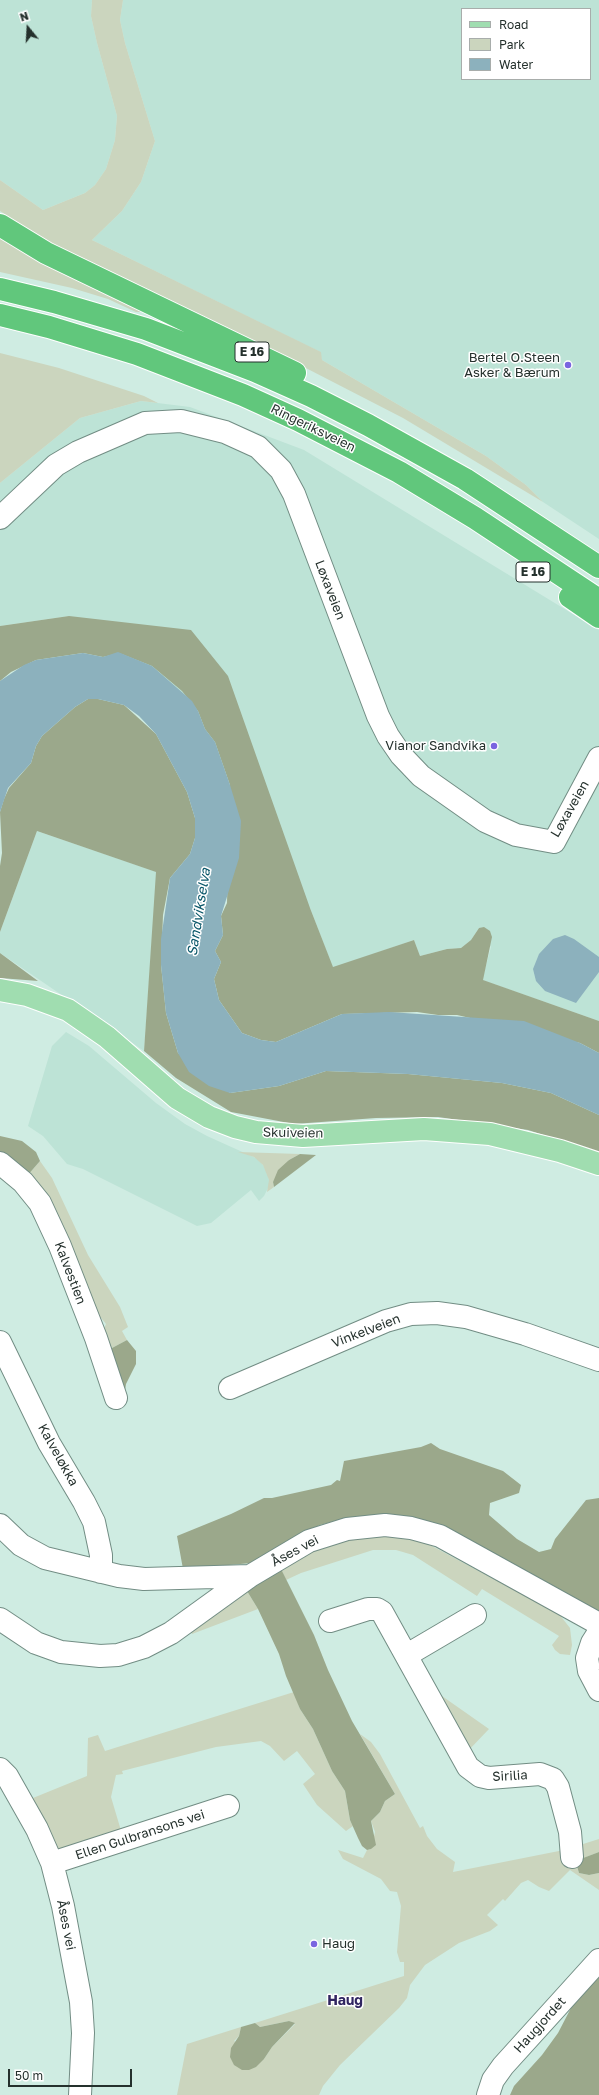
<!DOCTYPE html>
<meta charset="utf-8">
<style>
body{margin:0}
#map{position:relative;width:599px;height:2095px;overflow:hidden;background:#cfece2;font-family:"Golos Text",sans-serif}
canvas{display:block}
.legend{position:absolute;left:461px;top:8px;width:130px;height:72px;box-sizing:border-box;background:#fff;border:1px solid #a8adab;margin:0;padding:5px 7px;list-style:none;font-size:12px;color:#25312d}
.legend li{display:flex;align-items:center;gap:8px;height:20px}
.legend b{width:20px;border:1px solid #a8adab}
.north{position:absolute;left:8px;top:8px;width:40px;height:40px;-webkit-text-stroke:3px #fff;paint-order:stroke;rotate:342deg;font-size:11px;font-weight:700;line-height:16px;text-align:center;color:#25312d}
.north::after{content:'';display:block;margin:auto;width:14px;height:18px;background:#25312d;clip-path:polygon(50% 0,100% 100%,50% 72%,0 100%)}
.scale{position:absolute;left:8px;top:2069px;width:124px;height:18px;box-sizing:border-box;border:2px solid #25312d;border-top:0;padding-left:5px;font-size:12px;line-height:14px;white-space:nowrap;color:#25312d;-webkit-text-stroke:3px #fff;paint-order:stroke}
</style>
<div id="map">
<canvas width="599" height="2095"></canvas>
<ul class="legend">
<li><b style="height:5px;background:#a0ddb0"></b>Road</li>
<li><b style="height:11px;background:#cbd5be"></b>Park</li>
<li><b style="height:11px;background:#8cb1bd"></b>Water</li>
</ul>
<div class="north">N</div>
<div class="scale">50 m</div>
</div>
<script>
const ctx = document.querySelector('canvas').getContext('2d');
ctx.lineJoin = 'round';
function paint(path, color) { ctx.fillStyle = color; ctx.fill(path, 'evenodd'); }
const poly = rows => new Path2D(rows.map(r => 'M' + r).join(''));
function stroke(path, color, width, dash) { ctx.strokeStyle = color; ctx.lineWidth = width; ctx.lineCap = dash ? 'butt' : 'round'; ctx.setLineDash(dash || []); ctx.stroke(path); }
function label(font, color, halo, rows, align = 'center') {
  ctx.font = font + ' "Golos Text",sans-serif'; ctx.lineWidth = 3; ctx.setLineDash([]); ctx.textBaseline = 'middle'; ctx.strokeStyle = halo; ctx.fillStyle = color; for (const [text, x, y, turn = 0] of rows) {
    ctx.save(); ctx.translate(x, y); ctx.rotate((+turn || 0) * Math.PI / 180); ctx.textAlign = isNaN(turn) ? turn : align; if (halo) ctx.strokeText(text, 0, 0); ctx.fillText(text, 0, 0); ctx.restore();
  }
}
paint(poly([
 [0,0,92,0,91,16,97,43,117,116,115,140,106,169,95,185,85,193,43,210,0,180],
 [123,0,599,0,599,539,543,502,526,485,486,456,322,360,320,352,92,240,122,211,141,182,155,141,125,43,120,20],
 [462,9,590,9,590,79,462,79],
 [141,401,190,407,304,450,599,630,599,1021,482,980,491,947,479,928,471,940,461,948,447,949,420,956,414,940,333,968,310,908,69,616,0,626,0,483,80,418],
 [37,831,157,872,144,1051,0,953,0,932],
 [66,1032,89,1046,156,1103,185,1124,207,1136,258,1159,267,1170,269,1180,269,1186,264,1196,259,1201,251,1190,211,1223,197,1226,83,1169,67,1164,43,1136,28,1126,52,1046]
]), '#bde3d6');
paint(poly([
 [92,0,123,0,120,20,125,43,155,141,141,182,122,211,92,240,321,352,322,360,486,456,526,485,543,502,403,418,300,365,50,243,0,211,0,180,43,210,85,193,95,185,106,169,115,140,117,116,97,43,91,16],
 [0,233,141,307,141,312,136,312,108,299,72,288,0,272],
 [0,353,59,368,144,396,158,403,141,401,80,418,0,483],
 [238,1152,300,1154,289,1160,273,1182,274,1187,267,1192,269,1180,263,1165,254,1157],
 [40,1161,52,1178,88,1255,120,1307,128,1327,122,1331,127,1340,112,1348,108,1354,102,1333,106,1324,89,1303,27,1176],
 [370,1536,396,1537,418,1541,432,1546,559,1614,570,1628,572,1645,570,1655,560,1654,555,1650,552,1645,559,1636,482,1589,477,1596,413,1555,396,1550,373,1550,301,1573,286,1580,281,1569,315,1550,349,1539],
 [247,1591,258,1609,192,1634,191,1632],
 [432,1689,489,1729,466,1753],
 [294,1692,300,1709,313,1729,332,1771,345,1791,350,1820,353,1826,346,1831,317,1805,303,1784,315,1774,297,1751,284,1761,270,1746,261,1741,216,1747,122,1771,123,1774,116,1775,111,1797,122,1834,59,1850,55,1848,33,1798,87,1776,88,1738,98,1735,105,1751],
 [360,1734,371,1742,380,1754,420,1828,423,1826,427,1836,437,1849,455,1862,453,1872,564,1850,599,1839,599,1852,579,1860,577,1866,579,1873,589,1875,599,1873,599,1890,570,1870,549,1891,539,1887,528,1880,521,1883,505,1901,503,1899,487,1915,498,1925,490,1931,459,1943,425,1965,410,1985,407,1998,399,2008,340,2065,323,2086,319,2095,177,2095,187,2044,241,2027,239,2036,234,2041,264,2059,272,2047,295,2024,289,2021,260,2027,255,2023,404,1976,404,1962,400,1962,397,1952,401,1906,397,1892,390,1891,381,1879,343,1859,338,1850,363,1858,367,1850,371,1849,375,1832,371,1821,380,1812,385,1801,395,1794]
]), '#cbd5be');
paint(poly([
 [69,616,191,630,228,676,310,908,333,967,414,940,420,956,447,949,461,948,471,940,479,928,484,927,490,931,492,937,483,980,599,1021,599,1053,580,1043,457,1015,438,1015,417,1012,342,1014,276,1042,261,1040,242,1033,219,1000,214,979,221,962,215,951,223,935,221,916,227,903,230,785,215,742,205,729,198,711,182,691,152,666,119,653,103,657,83,653,36,660,11,672,0,681,0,626],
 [88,699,98,699,124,705,156,734,187,792,195,818,195,838,190,854,170,878,163,915,161,965,166,1013,178,1053,230,1093,279,1086,326,1071,408,1074,502,1083,551,1093,599,1115,599,1153,528,1130,438,1117,376,1118,294,1124,231,1112,176,1078,144,1051,156,872,37,831,0,932,0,866,2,853,0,812,4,799,9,788,31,763,36,746,42,736,75,707],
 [0,953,38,981,0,978],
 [0,1136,22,1141,36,1152,40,1161,27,1176,0,1155],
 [300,1154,316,1155,274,1187,273,1182,278,1170,289,1160],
 [127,1340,136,1351,136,1364,126,1384,124,1397,108,1354,112,1348],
 [431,1443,440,1449,503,1471,521,1485,519,1493,490,1503,489,1515,517,1539,539,1552,551,1549,555,1539,586,1500,599,1498,599,1612,397,1516,361,1516,342,1519,320,1525,303,1533,252,1563,183,1569,177,1536,231,1514,264,1498,272,1498,331,1485,337,1480,340,1481,344,1461,421,1447],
 [281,1569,314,1635,328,1670,352,1721,395,1794,385,1801,380,1812,371,1821,376,1845,371,1849,367,1850,362,1846,358,1838,350,1820,345,1791,332,1771,313,1729,300,1709,286,1676,279,1654,258,1609,247,1591],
 [599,1852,599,1873,589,1875,579,1873,577,1866,578,1860],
 [599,1975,599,2095,510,2095,514,2086,542,2055,558,2033,572,2006],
 [289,2021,295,2023,272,2047,264,2059,256,2067,249,2070,242,2070,234,2065,230,2057,231,2048,239,2036,241,2027,255,2023,260,2027]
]), '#9ba88b');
paint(poly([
 [118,652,152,666,192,701,198,711,205,729,215,742,230,785,241,821,239,858,221,916,223,935,215,951,221,962,214,979,219,1000,242,1033,261,1040,276,1042,342,1014,389,1012,524,1021,580,1043,599,1053,599,1115,551,1093,502,1083,408,1074,326,1071,279,1086,230,1093,209,1086,189,1072,178,1053,166,1013,161,965,161,939,170,878,190,854,195,838,195,818,187,792,156,734,139,716,124,705,98,699,88,699,75,707,42,736,36,746,31,763,8,788,0,812,0,681,24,665,36,660,83,653,103,657],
 [565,935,574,939,599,957,599,972,576,1003,545,991,536,981,533,969,539,954,553,939]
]), '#8cb1bd');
const minor = poly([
 [0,518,56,465,78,452,145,423,181,421,225,432,258,447,281,470,294,494,378,716,388,736,401,755,421,776,485,821,516,835,554,842,599,758],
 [0,1163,23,1182,40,1203,60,1246,96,1338,116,1398],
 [0,1342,49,1443,84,1502,94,1522,101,1555,101,1572],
 [230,1388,386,1321,411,1314,437,1313,466,1317,525,1334,599,1360],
 [0,1525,21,1545,45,1558,119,1576,144,1579,250,1576],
 [0,1619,36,1643,61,1652,100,1656,118,1655,144,1647,171,1633,250,1576,309,1541,347,1529,385,1525,411,1528,440,1536,599,1624],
 [330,1621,368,1609,377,1609,382,1612,468,1767,480,1776,489,1778,540,1774,553,1779,558,1787,570,1832,572,1857],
 [599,1632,592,1643,587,1658,589,1671,599,1690],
 [407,1655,475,1615],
 [0,1769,7,1776,37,1829,52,1863,63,1906,81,2002,83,2033,80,2095],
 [52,1863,228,1806],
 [488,2095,493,2080,503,2066,599,1960]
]);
const major = poly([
 [0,990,27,995,68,1010,107,1037,177,1098,209,1117,235,1127,256,1132,303,1136,424,1129,490,1134,560,1151,599,1164]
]);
const highway = poly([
 [0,225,46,253,295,373],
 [0,289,54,302,146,329,255,371,311,396,368,425,465,479,599,567],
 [0,315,49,327,137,354,243,395,298,420,399,472,475,518,599,600],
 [570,597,599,617]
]);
stroke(minor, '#728d84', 24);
stroke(major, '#fff', 24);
stroke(highway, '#fff', 24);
stroke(minor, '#fff', 22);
stroke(major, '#a0ddb0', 22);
stroke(highway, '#61c77c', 22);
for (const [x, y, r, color] of [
 [568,365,4,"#7a64e0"],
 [494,746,4,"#7a64e0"],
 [314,1944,4,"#7a64e0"]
]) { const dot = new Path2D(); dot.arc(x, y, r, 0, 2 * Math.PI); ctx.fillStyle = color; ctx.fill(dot); stroke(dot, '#fff', 1.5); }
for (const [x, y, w] of [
 [252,352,34],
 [533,572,34]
]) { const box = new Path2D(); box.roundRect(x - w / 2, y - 10, w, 20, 3); ctx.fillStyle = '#fff'; ctx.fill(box); stroke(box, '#25312d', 1); }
label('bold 12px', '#25312d', null, [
 ["E 16",252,352],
 ["E 16",533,572]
]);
label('13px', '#25312d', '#fff', [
 ["Bertel O.Steen",560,358],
 ["Asker & Bærum",560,373],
 ["Vianor Sandvika",486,746],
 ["Haug",322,1944,"left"]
], 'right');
label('13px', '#25312d', '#fff', [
 ["Ringeriksveien",313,428,26],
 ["Løxaveien",330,590,69],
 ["Løxaveien",570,809,-60],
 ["Skuiveien",293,1133,1],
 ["Kalvestien",70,1273,69],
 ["Vinkelveien",366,1331,-21],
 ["Kalveløkka",58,1455,61],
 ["Åses vei",295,1551,-28],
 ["Sirilia",510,1776,-3],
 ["Ellen Gulbransons vei",140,1835,-18],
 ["Åses vei",66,1925,79],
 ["Haugjordet",540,2025,-48]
]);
label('italic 14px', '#0a5769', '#fff', [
 ["Sandvikselva",199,912,-81]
]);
label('bold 14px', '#312661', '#fff', [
 ["Haug",345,2001]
]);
</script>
